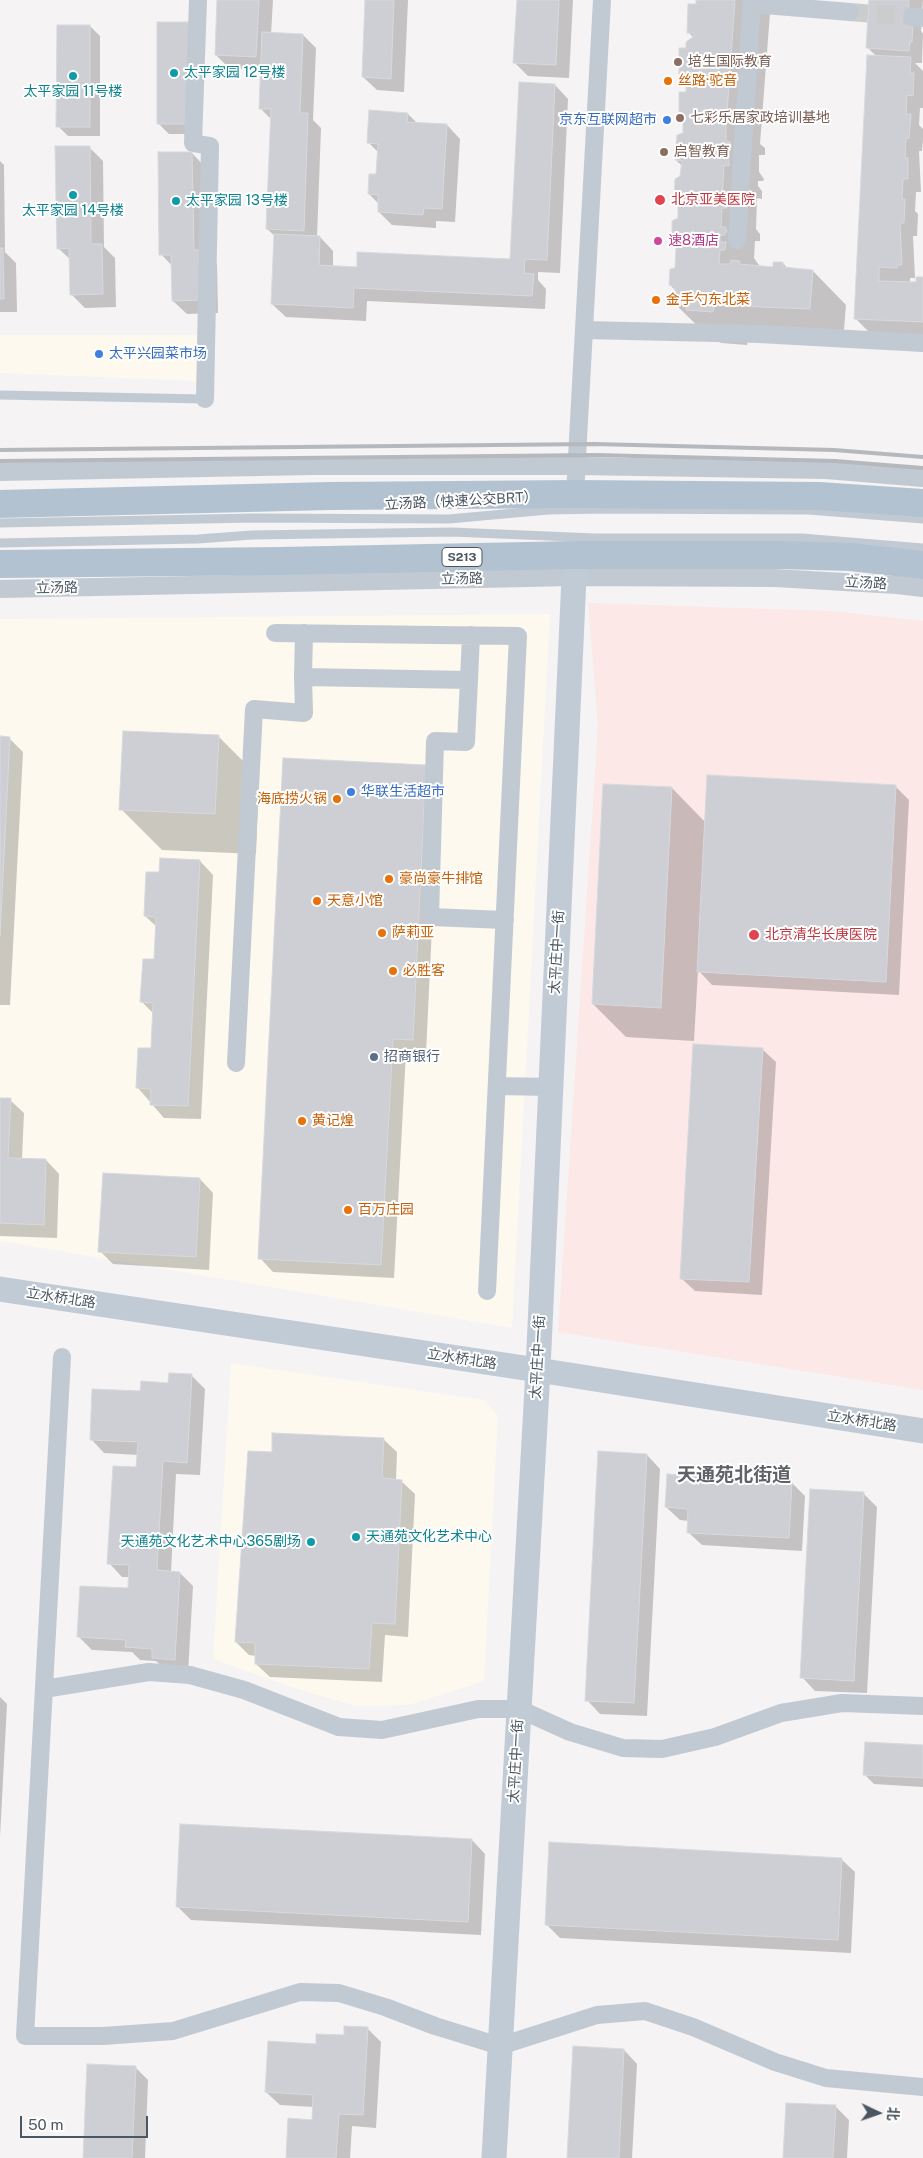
<!DOCTYPE html>
<meta charset="utf-8">
<style>
body{margin:0}
#map{position:relative;width:923px;height:2158px;overflow:hidden;background:#f5f3f3;font-family:"Public Sans","Noto Sans SC",sans-serif}
canvas{display:block}
.north{position:absolute;left:853px;top:2088px;width:50px;height:50px;-webkit-text-stroke:4px #fff;paint-order:stroke;rotate:93deg;font-size:14px;font-weight:700;line-height:20px;text-align:center;color:#4a5661}
.north::after{content:'';display:block;margin:auto;width:18px;height:22px;background:#4a5661;clip-path:polygon(50% 0,100% 100%,50% 72%,0 100%)}
.scale{position:absolute;left:20px;top:2116px;width:128px;height:22px;box-sizing:border-box;border:2px solid #4a5661;border-top:0;padding-left:6px;font-size:15px;line-height:18px;white-space:nowrap;color:#4a5661;-webkit-text-stroke:4px #fff;paint-order:stroke}
</style>
<div id="map">
<canvas width="923" height="2158"></canvas>
<div class="north">北</div>
<div class="scale">50 m</div>
</div>
<script>
const ctx = document.querySelector('canvas').getContext('2d');
ctx.lineJoin = 'round';
function paint(path, color) { ctx.fillStyle = color; ctx.fill(path, 'evenodd'); }
const poly = rows => new Path2D(rows.map(r => 'M' + r).join(''));
function stroke(path, color, width, dash) { ctx.strokeStyle = color; ctx.lineWidth = width; ctx.lineCap = dash ? 'butt' : 'round'; ctx.setLineDash(dash || []); ctx.stroke(path); }
function label(font, color, halo, rows, align = 'center') {
  ctx.font = font + ' "Public Sans","Noto Sans SC",sans-serif'; ctx.lineWidth = 4; ctx.setLineDash([]); ctx.textBaseline = 'middle'; ctx.strokeStyle = halo; ctx.fillStyle = color; for (const [text, x, y, turn = 0] of rows) {
    ctx.save(); ctx.translate(x, y); ctx.rotate((+turn || 0) * Math.PI / 180); ctx.textAlign = isNaN(turn) ? turn : align; if (halo) ctx.strokeText(text, 0, 0); ctx.fillText(text, 0, 0); ctx.restore();
  }
}
paint(poly([
 [0,335,199,335,196,381,0,373],
 [550,614,512,1328,0,1241,0,619],
 [231,1363,484,1400,498,1416,484,1681,409,1705,356,1706,294,1688,213,1659]
]), '#fdf9ef');
paint(poly([
 [588,603,832,611,923,621,923,1390,558,1332,598,727]
]), '#fce8e6');
paint(poly([
 [218,0,273,0,271,34,303,35,316,48,313,120,321,128,317,237,320,237,333,251,333,267,358,268,512,260,555,85,568,99,560,273,538,272,538,280,546,289,545,309,367,301,366,321,286,317,272,304,276,237,267,229,271,119,260,108,262,70,229,68,216,55],
 [367,0,408,0,404,92,377,90,363,77],
 [518,0,573,0,569,78,528,76,515,63],
 [697,0,771,0,760,144,765,148,765,155,759,155,759,172,764,179,763,181,758,181,758,186,762,191,762,199,757,198,756,229,760,234,760,241,755,241,754,258,759,265,758,267,774,268,783,263,788,269,813,271,846,305,843,342,748,338,747,345,721,343,715,338,709,337,675,304,676,291,670,285,676,269,679,208,675,204,682,166,676,160,684,134,684,120,680,115,687,93,687,80,680,74,687,50,694,38,688,32],
 [870,0,923,0,921,31,923,34,922,63,915,63,923,71,923,108,920,108,919,125,923,129,923,140,922,151,919,151,921,192,916,192,915,211,918,214,917,236,913,236,915,278,910,278,910,283,917,283,923,279,923,335,869,332,856,319,876,56,868,48],
 [190,24,201,134,169,134,159,124],
 [90,26,100,36,100,136,68,136,58,126],
 [408,114,418,124,447,125,460,139,455,222,436,221,436,228,392,225,379,212,379,204,369,194,378,176,379,153,369,143],
 [89,147,103,161,104,247,115,258,116,307,85,308,71,294,71,260,58,248],
 [192,153,205,167,206,253,217,264,218,313,187,314,173,301,173,267,161,254],
 [0,161,4,165,5,252,16,263,17,312,0,312],
 [218,736,259,777,256,854,162,850,121,809],
 [0,738,9,738,23,752,10,1005,0,1005],
 [284,759,439,780,426,1053,406,1052,394,1278,273,1272,260,1258],
 [895,786,909,800,899,995,712,985,698,970,694,1041,626,1037,593,1004,672,788,706,823],
 [200,861,213,875,201,1119,164,1118,138,1088,152,1050,154,1014,142,1002,155,960,157,927,145,916,160,874],
 [762,1049,776,1062,762,1295,695,1291,681,1278],
 [0,1099,10,1100,24,1113,22,1159,46,1160,59,1174,57,1238,0,1236],
 [200,1179,213,1193,209,1270,113,1264,100,1251],
 [192,1376,205,1389,200,1475,176,1474,171,1572,180,1573,193,1586,188,1673,167,1671,156,1661,140,1660,132,1652,92,1650,79,1637,129,1590,130,1577,122,1577,109,1563,138,1468,138,1455,104,1453,91,1439,142,1392],
 [383,1439,397,1452,396,1481,401,1481,415,1494,408,1637,385,1635,382,1682,270,1677,256,1664,256,1656,249,1655,236,1642,273,1453],
 [647,1455,660,1469,647,1716,600,1714,587,1700],
 [791,1482,805,1496,802,1551,702,1545,688,1532,689,1521,680,1520,666,1507],
 [863,1493,877,1507,867,1693,815,1691,802,1677],
 [0,1697,7,1704,0,1837],
 [923,1746,923,1787,874,1784,864,1774],
 [472,1840,485,1854,481,1935,191,1920,177,1906],
 [841,1859,855,1872,851,1953,560,1938,546,1924],
 [367,2028,381,2042,376,2128,352,2126,350,2158,287,2158,313,2121,314,2107,280,2105,266,2092,317,2045],
 [624,2050,637,2064,632,2158,568,2158],
 [135,2067,148,2080,145,2158,84,2158],
 [836,2107,849,2120,847,2158,784,2158]
]), '#0003');
const building = poly([
 [217,0,259,0,256,57,215,55,217,0],
 [365,0,394,0,391,79,362,77,365,0],
 [517,0,559,0,556,65,513,63,517,0],
 [696,0,735,0,727,113,732,114,732,122,726,122,726,141,730,142,731,145,729,149,725,148,724,157,729,156,729,166,724,165,722,199,727,199,727,208,722,208,721,227,725,227,727,231,724,235,720,235,720,242,726,242,725,250,720,250,719,264,730,264,731,260,740,261,739,264,773,267,773,262,783,262,783,267,813,270,810,309,715,305,713,312,686,310,686,305,674,304,675,286,669,285,670,269,675,268,676,248,672,245,672,221,678,218,678,205,674,204,675,179,680,176,682,161,675,160,677,135,683,133,683,118,679,116,679,92,686,92,686,75,679,75,679,48,686,48,686,42,693,37,694,33,687,33,688,4,696,4,696,0],
 [869,0,909,0,908,22,913,22,912,42,910,42,909,51,866,48,869,0],
 [157,22,191,22,191,124,157,124,157,22],
 [57,25,90,25,90,127,56,127,57,25],
 [262,32,303,34,300,113,308,113,304,231,266,229,271,109,259,109,262,32],
 [867,55,911,57,910,73,914,73,913,96,907,95,906,114,911,114,909,138,906,138,905,158,908,158,908,179,903,179,902,199,905,199,904,223,900,223,902,265,897,265,897,268,879,267,879,281,916,282,916,277,923,277,923,322,854,319,867,55],
 [519,82,555,84,547,260,525,259,524,273,534,274,532,296,354,288,353,308,271,304,274,234,320,236,319,265,357,267,357,252,510,259,519,82],
 [369,110,408,113,407,122,447,124,442,209,424,208,423,215,378,212,378,195,368,194,369,174,376,174,378,144,367,143,369,110],
 [55,146,90,146,91,244,102,244,103,294,70,295,69,248,57,249,55,146],
 [158,152,192,152,194,250,204,250,205,300,172,301,171,255,159,255,158,152],
 [0,248,3,248,4,299,0,299,0,248],
 [123,731,219,735,215,814,119,810,123,731],
 [0,736,10,737,0,936,0,736],
 [283,758,426,765,413,1040,393,1039,381,1265,258,1259,283,758],
 [707,775,896,785,886,982,697,972,707,775],
 [603,784,672,787,661,1008,592,1004,603,784],
 [160,858,200,860,188,1106,150,1105,151,1089,136,1088,138,1048,151,1048,153,1003,140,1002,143,959,154,959,156,917,144,916,146,872,159,872,160,858],
 [693,1044,763,1048,749,1282,680,1279,693,1044],
 [0,1098,11,1098,8,1158,46,1159,44,1225,0,1223,0,1098],
 [103,1173,200,1178,196,1257,98,1252,103,1173],
 [169,1373,192,1374,187,1463,163,1461,157,1570,180,1572,175,1660,152,1658,152,1649,125,1647,126,1640,77,1637,80,1586,128,1588,129,1565,107,1564,113,1466,136,1467,138,1442,90,1440,92,1389,140,1391,141,1381,168,1383,169,1373],
 [272,1433,384,1438,382,1478,402,1480,395,1624,372,1623,369,1669,255,1664,255,1643,235,1642,248,1451,272,1452,272,1433],
 [598,1451,647,1454,634,1703,585,1701,598,1451],
 [667,1474,792,1481,789,1538,687,1533,688,1509,665,1507,667,1474],
 [810,1489,864,1492,854,1681,800,1678,810,1489],
 [865,1742,923,1745,923,1778,863,1775,865,1742],
 [180,1824,472,1839,468,1922,176,1907,180,1824],
 [549,1842,842,1858,838,1940,545,1925,549,1842],
 [344,2026,368,2027,363,2115,339,2114,336,2158,286,2158,288,2118,312,2120,313,2095,265,2092,268,2041,316,2044,316,2034,344,2035,344,2026],
 [573,2046,624,2049,619,2158,567,2158,573,2046],
 [87,2064,136,2066,132,2158,83,2158,87,2064],
 [786,2103,836,2105,833,2158,783,2158,786,2103]
]);
paint(building, '#cdcfd5');
stroke(building, '#d7d9de', 1);
stroke(poly([
 [850,12,912,17]
]), '#caccce', 18, [18, 9]);
stroke(poly([
 [0,395,205,399],
 [0,523,254,518,449,519,548,510,605,509,808,510,923,519],
 [0,543,198,539,252,535,452,532,595,538,802,538,923,548]
]), '#c1cad2', 9);
stroke(poly([
 [198,0,193,143,210,146,205,399],
 [752,4,850,12],
 [912,17,923,18],
 [737,240,752,0],
 [584,330,759,334,923,343],
 [0,472,311,466,577,466,826,470,923,478],
 [575,494,602,0],
 [0,589,574,577,775,578,897,585,923,588],
 [275,633,518,636,487,1291],
 [304,633,303,677,469,680,466,742,435,741,430,917,505,920],
 [469,680,471,635],
 [236,1063,254,709,304,713,303,677],
 [497,1086,551,1087],
 [62,1357,25,2036,103,2036,173,2031,300,1992,339,1993,385,2007,435,2026,500,2046,597,2015,645,2011,693,2027,775,2062,826,2078,923,2087],
 [44,1689,149,1672,190,1675,244,1690,339,1727,382,1730,478,1709,519,1709,570,1732,623,1748,662,1749,715,1737,781,1713,842,1703,923,1706]
]), '#c1cad2', 18);
stroke(poly([
 [0,1289,538,1370,923,1431],
 [494,2158,538,1370,575,555]
]), '#c1cbd6', 25);
stroke(poly([
 [0,504,330,496,575,494,819,496,923,503],
 [0,564,280,561,575,555,781,555,850,557,923,565]
]), '#b3c2d1', 28);
stroke(poly([
 [0,450,594,444,834,450,923,457],
 [0,461,596,455,835,461,923,468]
]), '#b5b8bd', 4);
for (const [x, y, r, color] of [
 [678,62,5,"#8d6e63"],
 [174,73,5,"#0f9aa8"],
 [73,76,5,"#0f9aa8"],
 [668,81,5,"#e8710a"],
 [680,118,5,"#8d6e63"],
 [667,120,5,"#3f7fe0"],
 [664,152,5,"#8d6e63"],
 [73,195,5,"#0f9aa8"],
 [660,200,6,"#e0444e"],
 [176,201,5,"#0f9aa8"],
 [658,241,5,"#d1479c"],
 [656,300,5,"#e8710a"],
 [99,354,5,"#3f7fe0"],
 [351,792,5,"#3f7fe0"],
 [337,799,5,"#e8710a"],
 [389,879,5,"#e8710a"],
 [317,901,5,"#e8710a"],
 [382,933,5,"#e8710a"],
 [754,935,6,"#e0444e"],
 [393,971,5,"#e8710a"],
 [374,1057,5,"#5c6f8a"],
 [302,1121,5,"#e8710a"],
 [348,1210,5,"#e8710a"],
 [356,1537,5,"#0f9aa8"],
 [311,1542,5,"#0f9aa8"]
]) { const dot = new Path2D(); dot.arc(x, y, r, 0, 2 * Math.PI); ctx.fillStyle = color; ctx.fill(dot); stroke(dot, '#fff', 2); }
for (const [x, y, w] of [
 [462,557,40]
]) { const box = new Path2D(); box.roundRect(x - w / 2, y - 9.5, w, 19, 4); ctx.fillStyle = '#fff'; ctx.fill(box); stroke(box, '#4a5661', 1); }
label('bold 12px', '#4a5661', null, [
 ["S213",462,557]
]);
label('14px', '#785e54', '#fff', [
 ["培生国际教育",688,62],
 ["七彩乐居家政培训基地",690,118],
 ["启智教育",674,152]
], 'left');
label('14px', '#0d838f', '#fff', [
 ["太平家园 12号楼",184,73],
 ["太平家园 11号楼",73,92,"center"],
 ["太平家园 13号楼",186,201],
 ["太平家园 14号楼",73,211,"center"],
 ["天通苑文化艺术中心",366,1537],
 ["天通苑文化艺术中心365剧场",301,1542,"right"]
], 'left');
label('14px', '#c56008', '#fff', [
 ["丝路·驼音",678,81],
 ["金手勺东北菜",666,300],
 ["海底捞火锅",327,799,"right"],
 ["豪尚豪牛排馆",399,879],
 ["天意小馆",327,901],
 ["萨莉亚",392,933],
 ["必胜客",403,971],
 ["黄记煌",312,1121],
 ["百万庄园",358,1210]
], 'left');
label('14px', '#366cbe', '#fff', [
 ["京东互联网超市",657,120,"right"],
 ["太平兴园菜市场",109,354],
 ["华联生活超市",361,792]
], 'left');
label('14px', '#be3a42', '#fff', [
 ["北京亚美医院",671,200],
 ["北京清华长庚医院",765,935]
], 'left');
label('14px', '#b23c85', '#fff', [
 ["速8酒店",668,241]
], 'left');
label('14px', '#4a5661', '#fff', [
 ["立汤路（快速公交BRT）",461,501,-3],
 ["立汤路",462,579,-1],
 ["立汤路",866,583,3],
 ["立汤路",57,588,-1],
 ["太平庄中一街",557,952,-87],
 ["立水桥北路",61,1298,9],
 ["太平庄中一街",538,1357,-87],
 ["立水桥北路",462,1359,9],
 ["立水桥北路",862,1421,9],
 ["太平庄中一街",516,1761,-87]
]);
label('14px', '#4e5e75', '#fff', [
 ["招商银行",384,1057]
], 'left');
label('bold 19px', '#5f6368', '#fff', [
 ["天通苑北街道",734,1475]
]);
</script>
